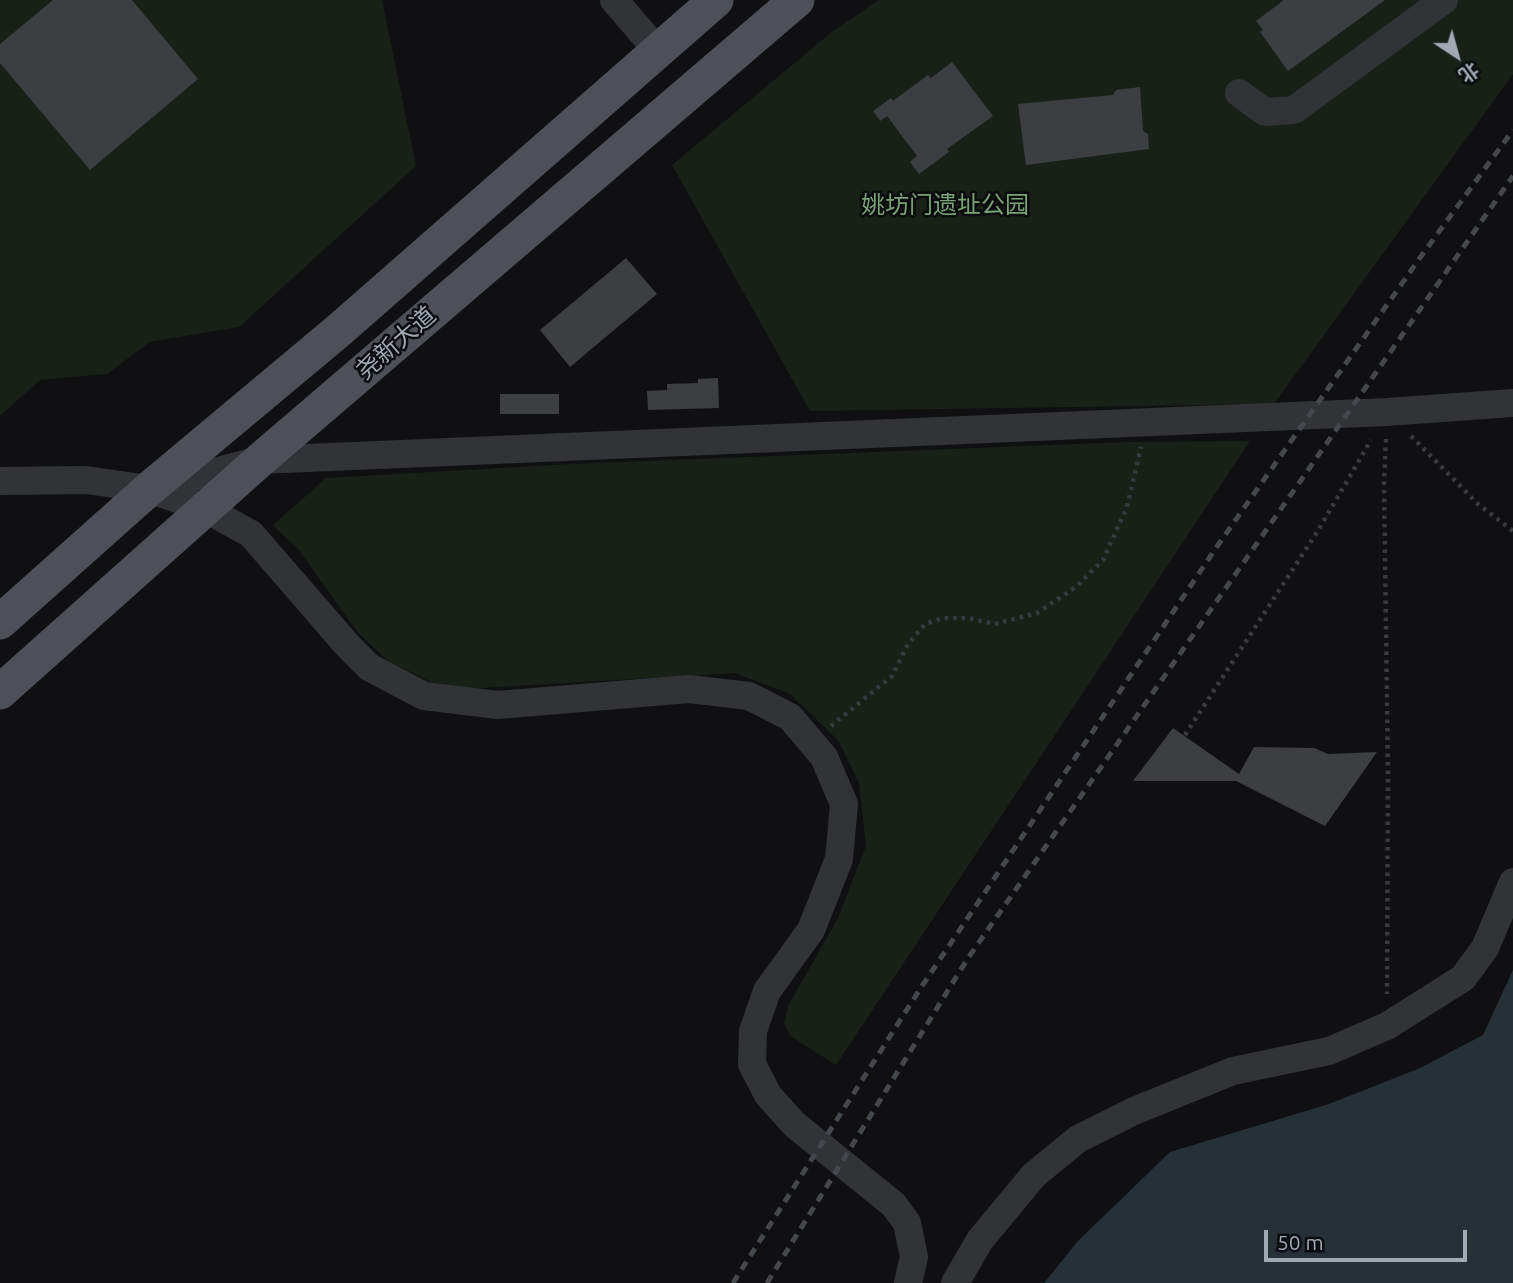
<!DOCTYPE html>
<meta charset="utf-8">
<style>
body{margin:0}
#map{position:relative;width:1513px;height:1283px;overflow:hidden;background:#101012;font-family:Ubuntu,"Noto Sans SC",sans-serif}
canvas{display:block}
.north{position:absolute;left:1422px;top:21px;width:70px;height:70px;-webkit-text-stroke:5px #0b0c0d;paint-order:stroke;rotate:144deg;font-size:19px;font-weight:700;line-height:28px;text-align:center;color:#a0a9b4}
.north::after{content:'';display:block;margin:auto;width:24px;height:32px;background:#a0a9b4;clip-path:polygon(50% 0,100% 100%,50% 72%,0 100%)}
.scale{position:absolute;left:1264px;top:1230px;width:203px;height:32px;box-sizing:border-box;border:4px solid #a0a9b4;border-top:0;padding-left:9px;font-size:21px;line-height:24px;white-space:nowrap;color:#a0a9b4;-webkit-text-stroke:5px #0b0c0d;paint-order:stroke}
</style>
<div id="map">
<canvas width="1513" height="1283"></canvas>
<div class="north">北</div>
<div class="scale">50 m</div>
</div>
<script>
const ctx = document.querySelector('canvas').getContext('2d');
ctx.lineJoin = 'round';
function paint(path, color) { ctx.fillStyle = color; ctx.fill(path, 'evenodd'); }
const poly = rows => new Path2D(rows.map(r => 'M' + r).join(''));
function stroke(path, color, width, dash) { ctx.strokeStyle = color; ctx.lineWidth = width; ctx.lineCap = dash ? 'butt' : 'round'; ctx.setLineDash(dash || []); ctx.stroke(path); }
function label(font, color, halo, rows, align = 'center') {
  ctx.font = font + ' Ubuntu,"Noto Sans SC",sans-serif'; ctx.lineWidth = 5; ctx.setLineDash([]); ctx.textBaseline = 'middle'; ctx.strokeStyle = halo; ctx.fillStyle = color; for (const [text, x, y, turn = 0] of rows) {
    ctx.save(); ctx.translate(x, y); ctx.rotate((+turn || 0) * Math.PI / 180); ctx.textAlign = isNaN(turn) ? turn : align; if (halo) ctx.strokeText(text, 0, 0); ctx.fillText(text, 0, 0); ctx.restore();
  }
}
paint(poly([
 [0,0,382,0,416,166,239,327,150,342,107,374,40,380,0,416],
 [879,0,1513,0,1513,74,1274,404,810,411,672,165,833,31],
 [1250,441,836,1065,790,1036,784,1023,789,1004,838,918,866,846,859,783,838,740,790,694,735,673,465,689,431,682,388,661,358,633,299,550,273,525,326,478,570,464,1127,442]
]), '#182018');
paint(poly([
 [1513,970,1513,1283,1044,1283,1078,1241,1170,1152,1329,1104,1420,1068,1483,1035]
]), '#263137');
paint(poly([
 [53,0,132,0,198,79,90,170,0,63,0,44],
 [1284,0,1385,0,1288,71,1260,32,1263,30,1256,21],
 [952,62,993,116,947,149,949,152,919,174,910,162,917,156,887,116,880,121,873,111,891,98,893,101,928,75,931,78],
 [1140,87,1143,131,1148,134,1149,149,1026,165,1018,104,1113,95,1116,90],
 [626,258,657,294,570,367,540,330],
 [718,378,719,408,648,410,647,391,667,390,667,384,698,383,698,379],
 [500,394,559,394,559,414,500,414],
 [1173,728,1239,774,1254,747,1314,748,1328,754,1377,752,1325,826,1236,781,1133,781]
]), '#3c3e42');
stroke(poly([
 [1411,436,1478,504,1513,531],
 [1386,439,1384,482,1388,775,1387,994],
 [831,726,892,676,908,644,925,624,943,618,969,618,995,624,1037,613,1077,586,1103,560,1127,507,1141,447],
 [1185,735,1319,529,1371,440]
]), '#373a3e', 4.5, [3.5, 5]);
stroke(poly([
 [614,0,658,51],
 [1239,93,1265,112,1294,110,1444,0],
 [0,481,86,480,149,489,260,460,1387,412,1513,403],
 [149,489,206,509,251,534,348,646,369,667,424,696,498,705,689,689,749,696,790,717,824,757,844,804,839,859,811,930,767,991,753,1031,752,1064,768,1095,794,1124,894,1205,907,1223,914,1257,908,1283],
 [955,1283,980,1240,1034,1175,1078,1139,1134,1111,1233,1071,1329,1051,1387,1026,1463,978,1485,948,1513,882]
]), '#313337', 28);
stroke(poly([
 [0,622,149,489,338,331,716,0],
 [0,692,260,460,797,0]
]), '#4d5057', 35);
stroke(poly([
 [733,1283,922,986,1218,545,1422,255,1513,130],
 [767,1283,968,958,1513,176]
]), '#44474c', 5, [9, 7]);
label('24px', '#78a275', '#0b0c0d', [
 ["姚坊门遗址公园",945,205]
]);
label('24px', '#a0a9b4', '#0b0c0d', [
 ["尧新大道",396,343,-41]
]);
</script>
